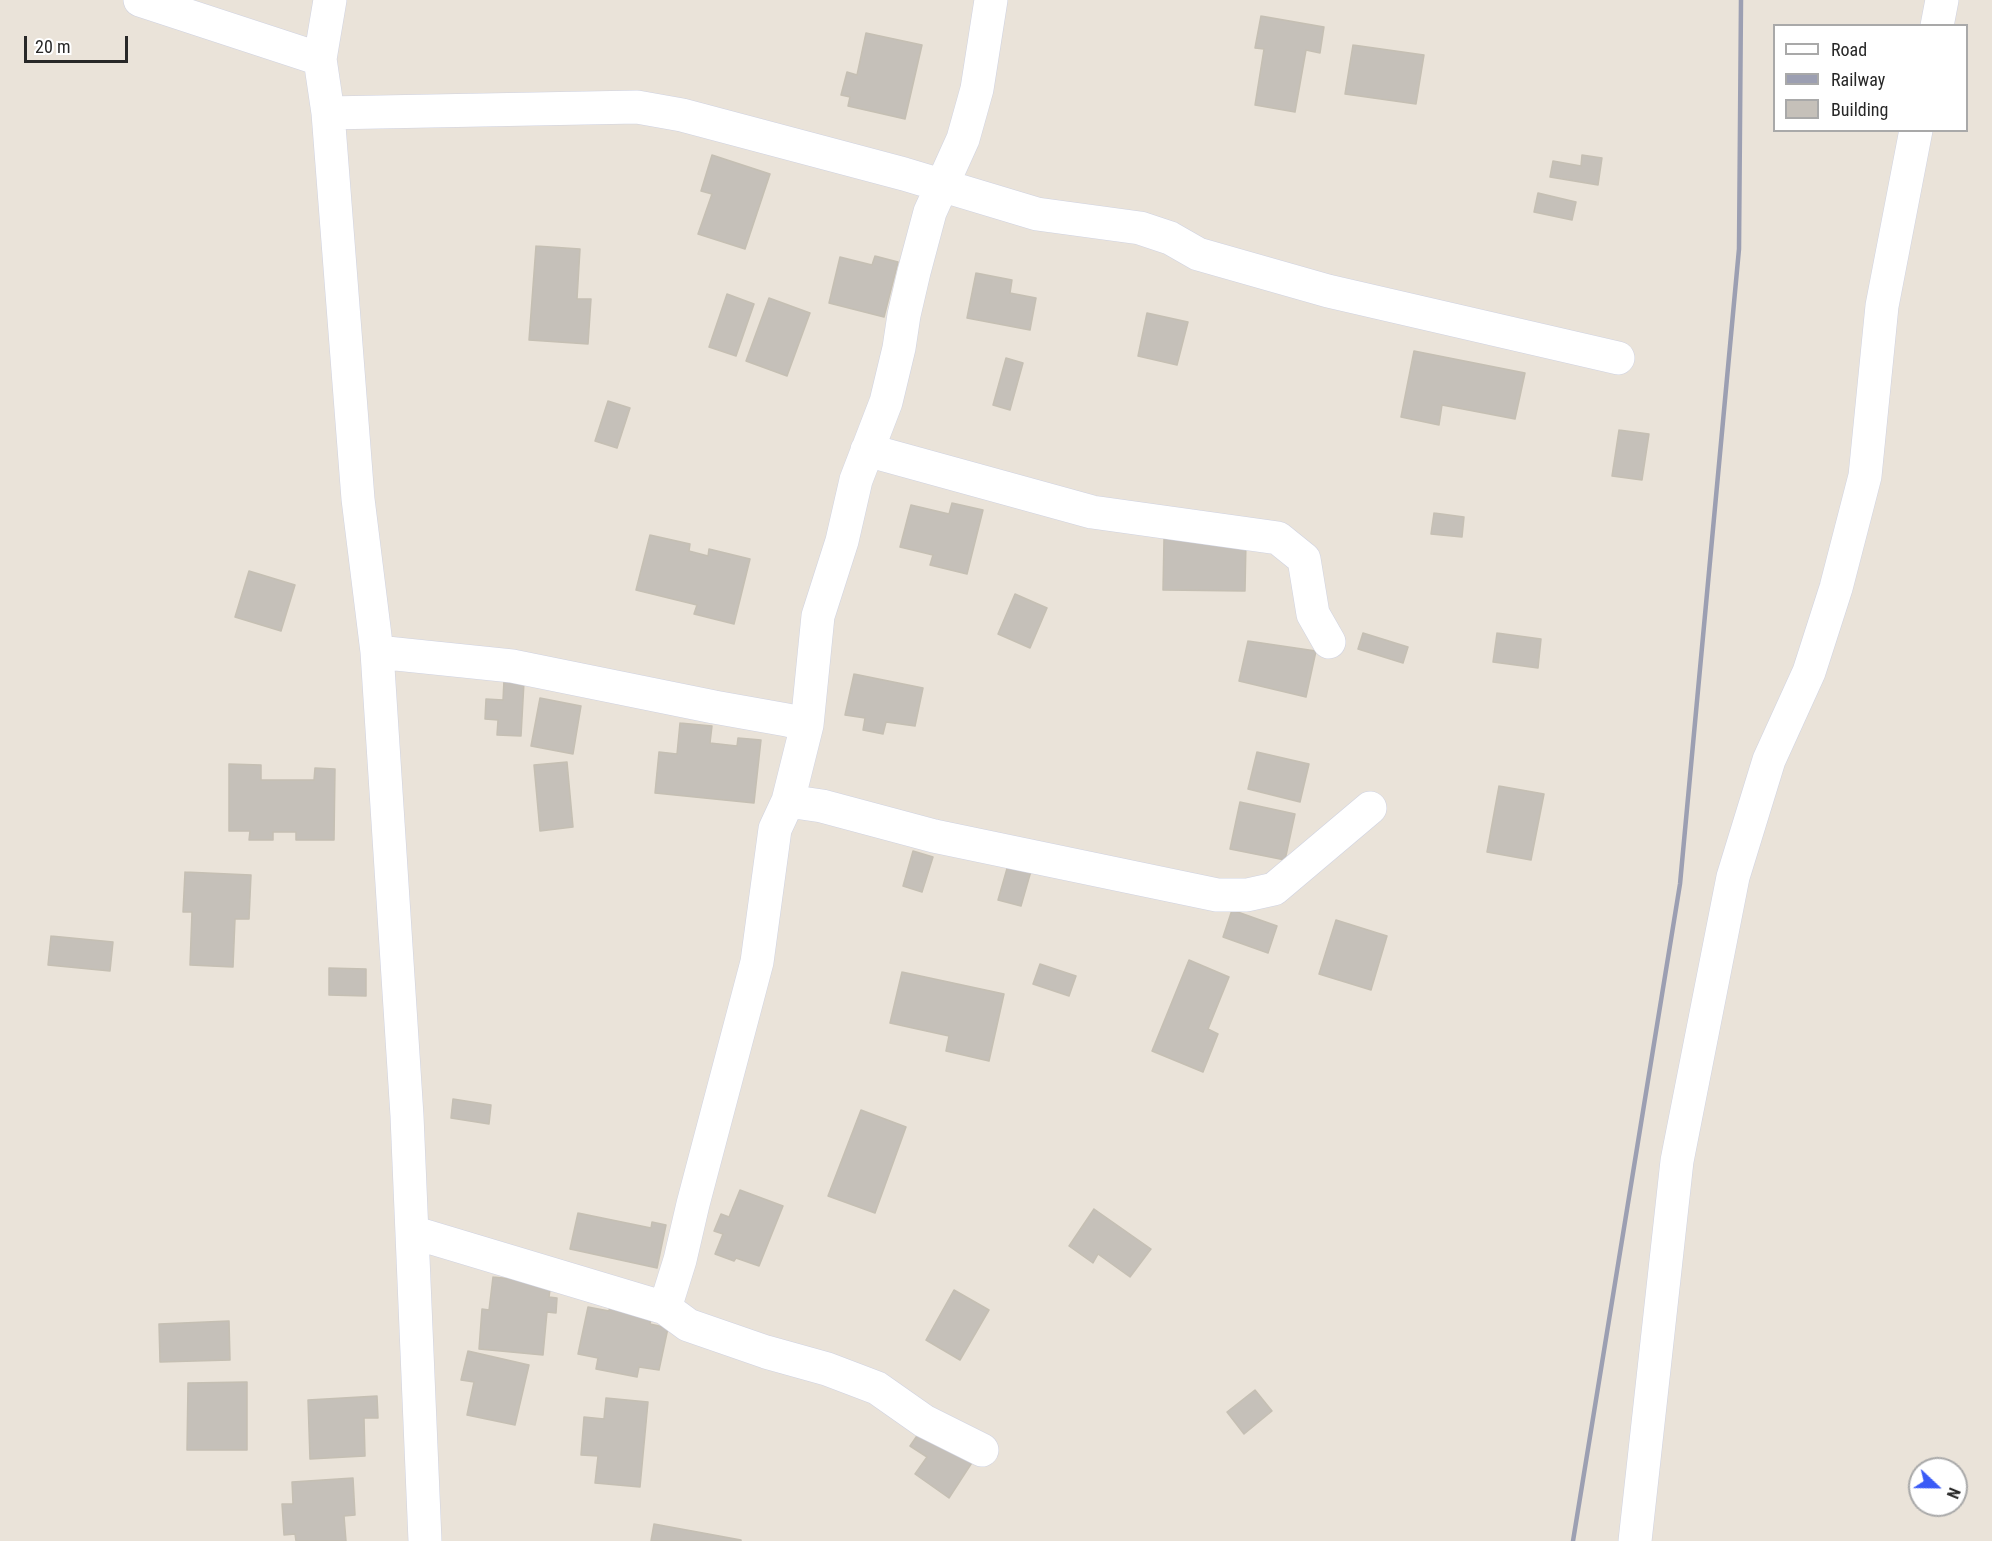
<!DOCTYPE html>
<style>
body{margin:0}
#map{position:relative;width:1992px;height:1541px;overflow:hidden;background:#eae3d9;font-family:"Roboto Condensed",sans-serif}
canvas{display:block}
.legend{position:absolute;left:1773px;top:24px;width:195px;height:108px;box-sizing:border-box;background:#fff;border:2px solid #a9a9a9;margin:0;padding:8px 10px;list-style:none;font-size:18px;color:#282828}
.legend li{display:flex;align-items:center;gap:12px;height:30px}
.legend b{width:30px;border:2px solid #a9a9a9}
.north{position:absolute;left:1908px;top:1457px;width:60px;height:60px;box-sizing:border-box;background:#fff;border:2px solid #a9a9a9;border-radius:50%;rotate:112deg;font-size:16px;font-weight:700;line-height:24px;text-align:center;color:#282828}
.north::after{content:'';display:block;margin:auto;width:21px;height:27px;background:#3a5bf6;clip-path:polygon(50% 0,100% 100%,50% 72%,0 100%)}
.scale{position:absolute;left:24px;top:36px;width:104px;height:27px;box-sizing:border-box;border:3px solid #282828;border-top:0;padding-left:8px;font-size:18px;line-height:21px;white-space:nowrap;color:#282828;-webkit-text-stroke:4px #fff;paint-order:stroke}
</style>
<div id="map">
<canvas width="1992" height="1541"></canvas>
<ul class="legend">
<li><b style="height:8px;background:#fff"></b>Road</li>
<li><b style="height:8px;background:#9c9fb2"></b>Railway</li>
<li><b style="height:16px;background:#c5c0b9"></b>Building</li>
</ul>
<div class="north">N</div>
<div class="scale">20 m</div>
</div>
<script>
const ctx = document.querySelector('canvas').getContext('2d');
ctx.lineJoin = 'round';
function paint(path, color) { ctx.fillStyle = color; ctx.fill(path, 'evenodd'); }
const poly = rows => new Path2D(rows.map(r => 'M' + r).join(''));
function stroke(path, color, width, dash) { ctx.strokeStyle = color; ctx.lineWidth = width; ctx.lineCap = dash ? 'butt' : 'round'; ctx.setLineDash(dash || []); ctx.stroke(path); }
const building = poly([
 [1261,16,1324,27,1320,53,1306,50,1295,112,1255,105,1264,49,1255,48,1261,16],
 [866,33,922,45,905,119,848,106,850,97,841,95,847,72,857,75,866,33],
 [1353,45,1424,55,1416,104,1345,94,1353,45],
 [712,155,770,174,745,249,698,234,712,194,701,191,712,155],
 [1582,155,1602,158,1598,185,1550,177,1553,161,1581,166,1582,155],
 [1538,193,1576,202,1572,220,1534,212,1538,193],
 [536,246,580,249,577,299,591,299,588,344,529,340,536,246],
 [875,256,898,262,884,317,829,303,840,257,872,265,875,256],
 [976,273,1012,280,1010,293,1036,298,1030,330,967,318,976,273],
 [727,294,754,304,736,356,709,347,727,294],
 [769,298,810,313,787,376,746,361,769,298],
 [1147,313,1188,322,1177,365,1138,356,1147,313],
 [1414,351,1525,373,1515,419,1442,405,1439,425,1401,417,1414,351],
 [1006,358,1023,363,1010,410,993,405,1006,358],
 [608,401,630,408,617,448,595,441,608,401],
 [1619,430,1649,434,1642,480,1612,476,1619,430],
 [952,503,983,510,967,574,930,565,933,555,900,547,911,505,949,514,952,503],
 [1434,513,1464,517,1462,537,1431,534,1434,513],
 [650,535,690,544,689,551,708,556,709,549,750,559,734,624,694,614,697,605,636,590,650,535],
 [1164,539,1246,541,1245,591,1163,590,1164,539],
 [249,571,295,585,281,631,235,617,249,571],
 [1015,594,1047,608,1030,648,998,634,1015,594],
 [1363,633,1408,647,1403,663,1358,649,1363,633],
 [1497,633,1541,639,1538,668,1493,662,1497,633],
 [1248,641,1316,651,1306,697,1239,681,1248,641],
 [854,674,923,688,915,726,886,722,883,734,863,730,865,718,845,715,854,674],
 [504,680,524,682,521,736,497,735,498,720,485,719,486,699,503,700,504,680],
 [540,698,581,706,573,754,531,746,540,698],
 [680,723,712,726,710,743,737,746,738,738,761,740,754,803,655,793,659,752,677,754,680,723],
 [1257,752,1309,764,1300,802,1248,789,1257,752],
 [567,762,573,827,540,831,534,765,567,762],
 [229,764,261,765,261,780,314,780,315,768,335,769,334,840,296,840,296,832,273,832,273,840,249,840,250,831,229,831,229,764],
 [1499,786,1544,794,1531,860,1487,852,1499,786],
 [1240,802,1295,814,1285,860,1230,849,1240,802],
 [913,851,933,857,922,892,903,886,913,851],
 [1010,858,1033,864,1021,906,998,900,1010,858],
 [185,872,251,875,249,919,235,919,233,967,190,965,192,912,183,912,185,872],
 [1232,910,1277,926,1268,953,1223,937,1232,910],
 [1336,920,1387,936,1371,990,1319,974,1336,920],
 [51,936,113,942,110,971,48,965,51,936],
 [1189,960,1229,977,1208,1029,1218,1034,1203,1072,1152,1051,1189,960],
 [1040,964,1076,976,1069,996,1033,984,1040,964],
 [329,968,366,969,366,996,329,995,329,968],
 [902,972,1004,994,989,1061,946,1051,949,1036,890,1023,902,972],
 [453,1099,491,1105,489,1124,451,1118,453,1099],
 [861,1110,906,1127,875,1213,828,1196,861,1110],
 [740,1190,783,1206,759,1266,736,1258,734,1261,715,1254,723,1234,714,1231,721,1214,729,1217,740,1190],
 [1094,1209,1151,1249,1130,1277,1098,1254,1093,1263,1069,1246,1094,1209],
 [578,1213,651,1228,652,1222,666,1225,657,1268,570,1249,578,1213],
 [493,1277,551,1283,549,1297,557,1298,556,1313,547,1312,543,1355,479,1349,482,1309,489,1310,493,1277],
 [954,1290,989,1310,960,1360,926,1340,954,1290],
 [610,1305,652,1313,650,1324,668,1328,659,1370,639,1367,637,1377,596,1369,598,1358,578,1354,588,1307,609,1311,610,1305],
 [229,1321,230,1360,160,1362,159,1324,229,1321],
 [468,1351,529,1365,515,1425,467,1415,474,1382,461,1380,468,1351],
 [247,1382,247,1450,187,1450,188,1383,247,1382],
 [1255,1390,1272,1411,1244,1434,1227,1412,1255,1390],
 [377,1396,378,1418,364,1418,365,1456,310,1459,308,1400,377,1396],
 [606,1398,648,1402,640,1487,595,1483,598,1456,581,1455,584,1417,604,1419,606,1398],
 [923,1427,973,1461,949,1498,915,1474,927,1457,910,1446,923,1427],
 [353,1478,355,1515,344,1516,346,1541,296,1541,295,1534,284,1535,282,1504,293,1504,292,1482,353,1478],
 [654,1524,741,1540,741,1541,651,1541,654,1524]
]);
paint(building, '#c5c0b9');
stroke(building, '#c5bfb3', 1.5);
const minor = poly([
 [140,0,320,59,328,113,358,499,377,652,407,1116,425,1541],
 [991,0,977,89,963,139,930,212,914,272,904,315,899,348,886,402,856,480,842,541,818,616,807,725,788,801,822,806,934,836,1217,895,1247,895,1274,889,1370,808],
 [1937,26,1942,0],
 [320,59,330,0],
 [328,113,637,107,682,115,904,174,1037,214,1140,228,1170,238,1198,254,1328,291,1618,358],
 [867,450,1092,512,1278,538,1304,559,1313,614,1329,642],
 [377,652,512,666,714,707,787,720,807,725],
 [412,1232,665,1308,688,1325,766,1352,827,1369,877,1388,924,1421,982,1450],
 [665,1308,680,1260,693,1204,757,962,775,829,788,801],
 [1635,1541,1677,1161,1733,877,1769,760,1809,672,1836,588,1865,476,1882,306,1916,130]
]);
stroke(minor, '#cfd2e1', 34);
stroke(minor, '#fff', 33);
stroke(poly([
 [1573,1541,1680,884,1739,249,1741,0]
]), '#9c9fb2', 4.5);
</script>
